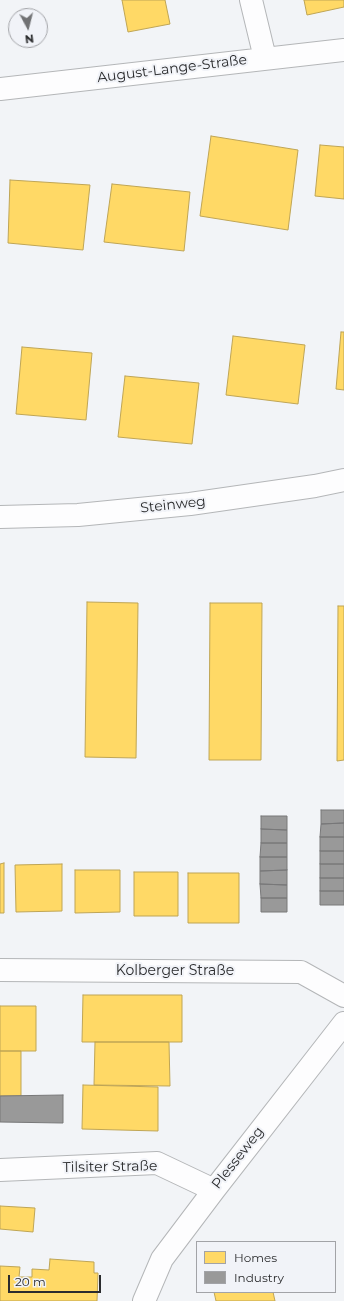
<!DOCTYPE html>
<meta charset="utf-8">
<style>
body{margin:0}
#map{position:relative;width:344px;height:1301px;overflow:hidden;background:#f2f4f7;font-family:Montserrat,sans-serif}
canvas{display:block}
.legend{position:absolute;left:196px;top:1241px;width:140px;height:52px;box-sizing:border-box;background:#f1f3f8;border:1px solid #a2a3a7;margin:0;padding:5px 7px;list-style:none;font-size:12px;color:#2b2c2e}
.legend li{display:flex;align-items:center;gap:8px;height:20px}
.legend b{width:20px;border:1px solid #a2a3a7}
.north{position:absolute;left:8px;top:8px;width:40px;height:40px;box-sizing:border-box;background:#f1f3f8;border:1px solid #a2a3a7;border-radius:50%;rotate:173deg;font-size:11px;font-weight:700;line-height:16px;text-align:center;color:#2b2c2e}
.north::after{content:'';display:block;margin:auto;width:14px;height:18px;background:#717274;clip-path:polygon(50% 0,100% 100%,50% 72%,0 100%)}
.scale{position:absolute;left:8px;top:1275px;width:93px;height:18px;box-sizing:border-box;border:2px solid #2b2c2e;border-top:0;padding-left:5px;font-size:12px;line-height:14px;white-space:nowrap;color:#2b2c2e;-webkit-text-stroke:3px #f1f3f8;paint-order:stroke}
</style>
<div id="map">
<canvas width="344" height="1301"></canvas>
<ul class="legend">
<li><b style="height:11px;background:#ffd966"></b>Homes</li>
<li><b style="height:11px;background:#999"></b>Industry</li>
</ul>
<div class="north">N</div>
<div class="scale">20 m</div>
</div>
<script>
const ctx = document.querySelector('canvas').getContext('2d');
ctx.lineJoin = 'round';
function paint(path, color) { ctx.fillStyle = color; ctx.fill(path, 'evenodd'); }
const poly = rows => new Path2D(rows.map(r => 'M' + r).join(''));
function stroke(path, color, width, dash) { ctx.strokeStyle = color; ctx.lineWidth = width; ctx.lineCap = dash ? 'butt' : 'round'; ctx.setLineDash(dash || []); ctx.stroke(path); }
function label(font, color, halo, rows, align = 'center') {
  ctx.font = font + ' Montserrat,sans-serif'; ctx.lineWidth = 4; ctx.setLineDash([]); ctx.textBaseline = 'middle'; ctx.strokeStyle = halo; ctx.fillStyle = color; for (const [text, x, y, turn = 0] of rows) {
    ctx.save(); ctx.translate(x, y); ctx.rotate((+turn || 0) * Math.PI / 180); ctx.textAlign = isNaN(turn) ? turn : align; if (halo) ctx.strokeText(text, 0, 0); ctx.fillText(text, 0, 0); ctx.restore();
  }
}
const homes = poly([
 [122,0,165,0,170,24,128,32,122,0],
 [304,0,344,0,344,7,307,15,304,0],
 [211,136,298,150,288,230,200,216,211,136],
 [320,145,344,147,344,199,315,196,320,145],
 [10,180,90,185,83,250,8,243,10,180],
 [112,184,190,192,184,251,104,242,112,184],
 [341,332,344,332,344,390,336,389,341,332],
 [233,336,305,345,298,404,226,395,233,336],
 [22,347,92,353,86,420,16,414,22,347],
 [125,376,199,383,192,444,118,437,125,376],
 [87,602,138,603,136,758,85,757,87,602],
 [210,603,262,603,261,760,209,760,210,603],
 [338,606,344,606,344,760,337,761,338,606],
 [4,863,4,913,0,913,0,864,4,863],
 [62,864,62,911,16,912,15,865,62,864],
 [75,870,120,870,120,912,75,913,75,870],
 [134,872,178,872,178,916,134,916,134,872],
 [188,873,239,873,239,923,188,923,188,873],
 [83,995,182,995,182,1042,82,1042,83,995],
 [0,1006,36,1006,36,1051,0,1051,0,1006],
 [95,1042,169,1042,170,1086,94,1085,95,1042],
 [0,1051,21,1051,21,1096,0,1096,0,1051],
 [83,1085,158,1087,158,1131,82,1129,83,1085],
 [0,1206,35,1208,33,1232,0,1229,0,1206],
 [50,1259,94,1262,94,1273,98,1273,97,1301,0,1301,0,1266,20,1267,19,1277,32,1277,32,1269,49,1270,50,1259],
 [214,1292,273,1292,275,1301,216,1301,214,1292]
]);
paint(homes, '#ffd966');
stroke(homes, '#bfa555', 1);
const industry = poly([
 [321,810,344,810,344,823,321,824,321,810],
 [261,816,287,816,287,830,261,829,261,816],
 [344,823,344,837,320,837,321,824,344,823],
 [261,829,287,830,287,843,261,843,261,829],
 [320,837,344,837,344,851,320,851,320,837],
 [261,843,287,843,287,857,260,857,261,843],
 [320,851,344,851,344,864,320,864,320,851],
 [260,857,287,857,287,870,260,871,260,857],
 [320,864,344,864,344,878,320,878,320,864],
 [287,870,287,885,260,884,260,871,287,870],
 [320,878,344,878,344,891,320,891,320,878],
 [260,884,287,885,287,898,261,898,260,884],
 [320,891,344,891,344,905,320,905,320,891],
 [261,898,287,898,287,912,261,912,261,898],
 [63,1095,63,1123,0,1122,0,1096,63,1095]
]);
paint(industry, '#999');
stroke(industry, '#787879', 1);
const street = poly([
 [251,0,265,58],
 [0,89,344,50],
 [0,517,78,515,190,504,315,486,344,480],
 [0,970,301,972,344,996],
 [0,1170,157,1163,214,1190],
 [144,1301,162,1259,214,1190,344,1023]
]);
stroke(street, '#b4b6b8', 24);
stroke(street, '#fdfdfe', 22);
label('14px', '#2b2c2e', '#f1f3f8', [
 ["August-Lange-Straße",172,69,-7],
 ["Steinweg",173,505,-6],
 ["Kolberger Straße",175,971],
 ["Plesseweg",238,1158,-52],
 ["Tilsiter Straße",110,1167,-1]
]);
</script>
